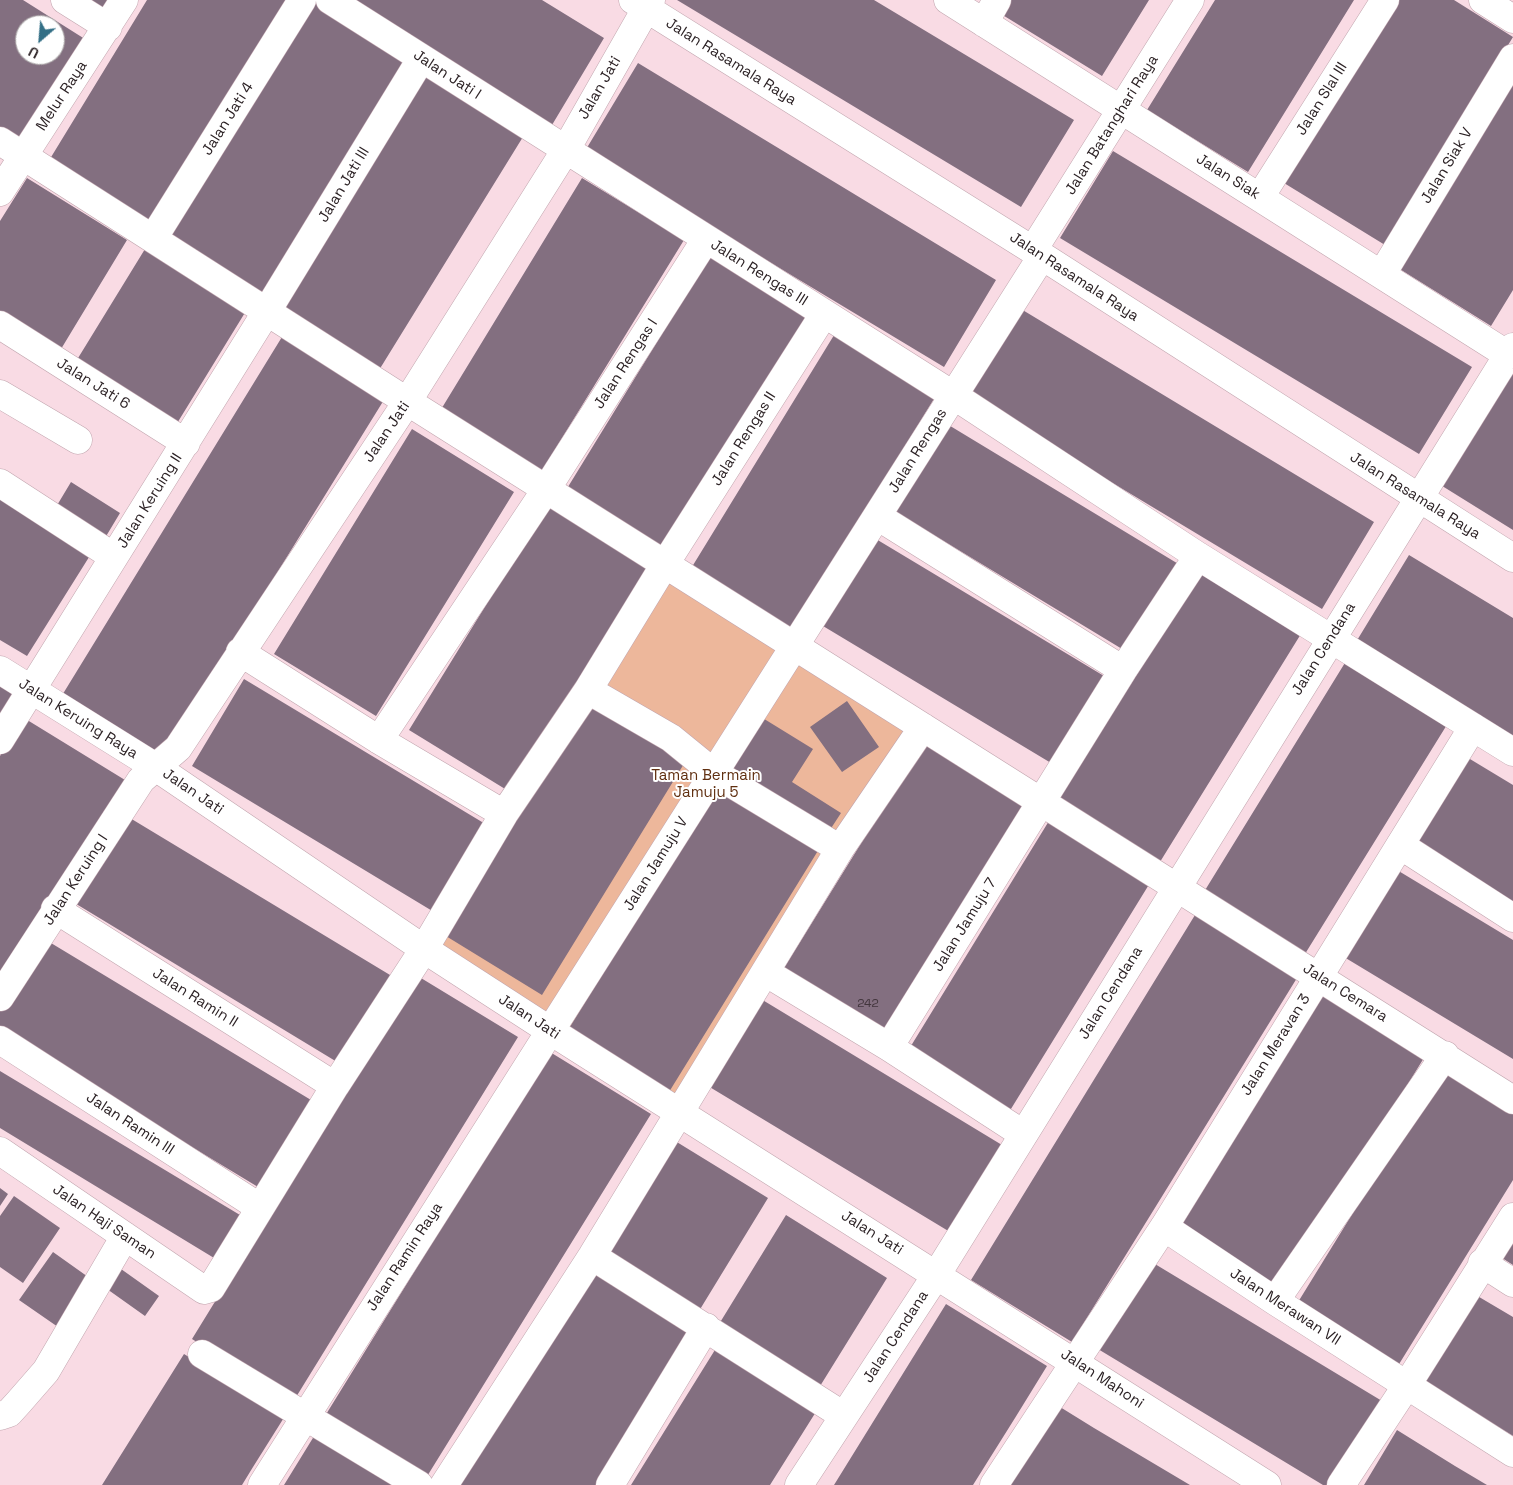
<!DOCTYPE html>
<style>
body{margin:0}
#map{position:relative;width:1513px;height:1485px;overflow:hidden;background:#f9dbe4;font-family:"Space Grotesk",sans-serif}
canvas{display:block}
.north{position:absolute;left:15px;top:15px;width:50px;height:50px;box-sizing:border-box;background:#fff;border:1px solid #aba7a8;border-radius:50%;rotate:207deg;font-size:14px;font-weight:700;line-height:20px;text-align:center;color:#2c2225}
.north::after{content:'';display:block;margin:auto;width:18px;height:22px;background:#336f86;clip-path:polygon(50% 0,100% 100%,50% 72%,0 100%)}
</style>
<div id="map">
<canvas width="1513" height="1485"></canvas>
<div class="north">U</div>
</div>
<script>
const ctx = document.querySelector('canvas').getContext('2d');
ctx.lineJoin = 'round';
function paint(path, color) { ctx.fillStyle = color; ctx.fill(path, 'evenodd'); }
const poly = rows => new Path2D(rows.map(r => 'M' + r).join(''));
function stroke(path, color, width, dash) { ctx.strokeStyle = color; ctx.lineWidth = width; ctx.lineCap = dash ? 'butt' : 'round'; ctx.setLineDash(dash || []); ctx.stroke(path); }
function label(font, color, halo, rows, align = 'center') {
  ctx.font = font + ' "Space Grotesk",sans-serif'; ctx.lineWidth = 4; ctx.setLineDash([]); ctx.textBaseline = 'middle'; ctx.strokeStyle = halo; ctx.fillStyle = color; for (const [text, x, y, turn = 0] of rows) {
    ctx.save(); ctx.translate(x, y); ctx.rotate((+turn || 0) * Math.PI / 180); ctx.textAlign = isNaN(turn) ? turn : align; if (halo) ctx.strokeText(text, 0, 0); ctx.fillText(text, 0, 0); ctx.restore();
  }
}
paint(poly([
 [665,564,923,727,680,1113,424,949]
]), '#edb79b');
paint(poly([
 [0,0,23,0,88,41,22,143,0,129],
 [25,25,55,25,55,55,25,55],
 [89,0,112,0,105,10],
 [147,0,287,0,146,229,45,167],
 [306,0,324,0,412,54,260,299,161,236],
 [344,0,542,0,604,38,552,125],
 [677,0,874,0,1074,120,1021,207],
 [1010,0,1149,0,1102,76,1001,14],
 [1215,0,1354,0,1248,172,1147,110],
 [1396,0,1454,0,1513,37,1385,245,1284,183],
 [638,63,996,280,944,367,585,151],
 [1513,63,1513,290,1491,326,1390,263],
 [425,70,526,132,376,375,276,313],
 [1113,151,1472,367,1419,454,1060,238],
 [27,178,127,240,58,354,0,319,0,221],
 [582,178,684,240,538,477,437,416],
 [145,249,246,311,176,425,75,363],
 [711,254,812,316,664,557,563,495],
 [1016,306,1374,522,1322,609,963,393],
 [839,327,940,389,788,637,687,575],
 [285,332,387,395,162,759,61,697],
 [1513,363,1513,530,1439,484],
 [942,421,1185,568,1132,655,889,508],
 [412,429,514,492,376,716,274,654],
 [71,482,120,513,105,538,56,507],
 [0,487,96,546,27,656,0,640],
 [547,506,648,568,510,792,409,730],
 [871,536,1114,682,1061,769,818,623],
 [1409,555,1513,618,1513,737,1356,642],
 [1205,566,1304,629,1155,870,1053,808],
 [1351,653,1453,715,1300,962,1199,900],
 [244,679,487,825,434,912,192,766],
 [0,685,15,694,0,719],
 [589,692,690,754,542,995,441,933],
 [847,701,879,747,842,772,810,727],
 [761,717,813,749,792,782,841,813,826,836,725,775],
 [24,718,125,780,0,983,0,756],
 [925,740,1026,802,881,1038,779,976],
 [1460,753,1513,785,1513,904,1407,840],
 [723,779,824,841,669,1092,568,1030],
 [120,812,395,978,342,1065,68,899],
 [1052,816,1153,878,1006,1117,906,1054],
 [1392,867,1513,940,1513,1059,1339,954],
 [1195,915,1297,978,1072,1342,971,1280],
 [41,937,316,1103,263,1190,0,1031,0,1006],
 [416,975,518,1037,293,1402,192,1339],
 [1329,986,1430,1048,1278,1296,1176,1234],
 [756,996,1002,1145,950,1232,703,1083],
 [550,1052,651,1114,426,1478,325,1416],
 [1444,1065,1513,1108,1513,1180,1396,1369,1295,1307],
 [0,1071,245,1218,219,1261,0,1128],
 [667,1136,768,1198,699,1311,597,1249],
 [0,1188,8,1194,0,1206],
 [14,1196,60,1228,23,1283,0,1267,0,1216],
 [786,1215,887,1278,817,1391,716,1329],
 [1513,1234,1513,1265,1499,1256],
 [53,1252,91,1279,58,1327,19,1300],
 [1145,1258,1387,1404,1338,1485,1323,1485,1093,1346],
 [594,1267,696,1329,599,1485,460,1485],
 [121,1269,159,1296,145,1316,107,1289],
 [1469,1291,1513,1317,1513,1436,1417,1378],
 [946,1304,1047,1366,1015,1418,973,1485,834,1485],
 [718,1345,819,1407,770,1485,631,1485],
 [184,1354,285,1416,253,1467,242,1485,102,1485],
 [1052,1402,1094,1428,1190,1485,1001,1485],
 [1397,1430,1455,1466,1487,1485,1364,1485],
 [316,1433,400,1485,284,1485]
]), '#836f80');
const minor = poly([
 [65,0,108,27],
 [330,0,953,395,1198,556,1513,752],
 [633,0,1042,256,1513,558],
 [948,0,1508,355],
 [1483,0,1513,19],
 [984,23,997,0],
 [0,141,394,393,1513,1100],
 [0,192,124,0],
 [1260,197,1385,0],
 [154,237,302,0],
 [1033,250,1190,0],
 [1382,274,1513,58],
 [0,325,186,443],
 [0,394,78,440],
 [0,483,114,557],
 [877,516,1123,670],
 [240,652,379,740,504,814],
 [0,670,157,768,424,949,549,1030,1267,1485],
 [588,690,671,738,714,773,840,849],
 [0,740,267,311,421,59],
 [379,740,547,488,706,239],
 [1400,845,1513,918],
 [55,909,335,1086],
 [765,972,889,1047,1023,1134],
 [0,997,141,780,178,748,407,402,565,151,651,0],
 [0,1040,259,1207],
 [889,1047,1123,670,1198,556],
 [0,1151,204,1290,211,1288,335,1086,424,949,504,814,588,690,665,564,824,314],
 [1164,1227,1275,1301,1513,1453],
 [592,1256,844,1416],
 [1482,1263,1513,1283],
 [1275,1301,1445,1055],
 [202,1354,419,1485],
 [0,1416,9,1413,19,1402,46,1371,125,1236],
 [262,1485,1042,256],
 [444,1485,592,1256,840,849,923,727],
 [610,1485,706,1327],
 [799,1485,937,1274,1513,347],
 [994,1485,1164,1227,1473,727],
 [1341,1485,1407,1385,1513,1217]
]);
stroke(minor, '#c1a5ae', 29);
stroke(minor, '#fff', 28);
label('12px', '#42353c', null, [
 ["242",868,1004]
]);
label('15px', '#2c2225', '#fff', [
 ["Jalan Rasamala Raya",731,62,32],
 ["Jalan Jati I",447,75,33],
 ["Jalan Jati",600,88,-60],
 ["Melur Raya",62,96,-57],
 ["Jalan Slal III",1322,99,-58],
 ["Jalan Jati 4",228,119,-58],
 ["Jalan Batanghari Raya",1112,125,-58],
 ["Jalan Siak V",1447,166,-59],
 ["Jalan Siak",1228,177,32],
 ["Jalan Jati III",344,185,-59],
 ["Jalan Rengas III",759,273,32],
 ["Jalan Rasamala Raya",1074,277,33],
 ["Jalan Rengas I",626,364,-57],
 ["Jalan Jati 6",93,384,32],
 ["Jalan Jati",387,432,-56],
 ["Jalan Rengas II",744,439,-58],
 ["Jalan Rengas",918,451,-58],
 ["Jalan Rasamala Raya",1415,496,32],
 ["Jalan Keruing II",150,501,-58],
 ["Jalan Cendana",1324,649,-58],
 ["Jalan Keruing Raya",78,719,32],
 ["Jalan Jati",193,792,34],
 ["Jalan Jamuju V",656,864,-58],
 ["Jalan Keruing I",76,880,-57],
 ["Jalan Jamuju 7",965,925,-58],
 ["Jalan Cendana",1111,993,-58],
 ["Jalan Cemara",1345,993,32],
 ["Jalan Ramin II",195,998,32],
 ["Jalan Jati",529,1017,33],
 ["Jalan Meravan 3",1276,1045,-58],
 ["Jalan Ramin III",130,1124,33],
 ["Jalan Haji Saman",104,1222,34],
 ["Jalan Jati",872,1233,32],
 ["Jalan Ramin Raya",405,1257,-57],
 ["Jalan Merawan VII",1285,1307,33],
 ["Jalan Cendana",896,1337,-57],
 ["Jalan Mahoni",1102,1379,33]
]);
label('15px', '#602f10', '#fff', [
 ["Taman Bermain",706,776],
 ["Jamuju 5",706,793]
]);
</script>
